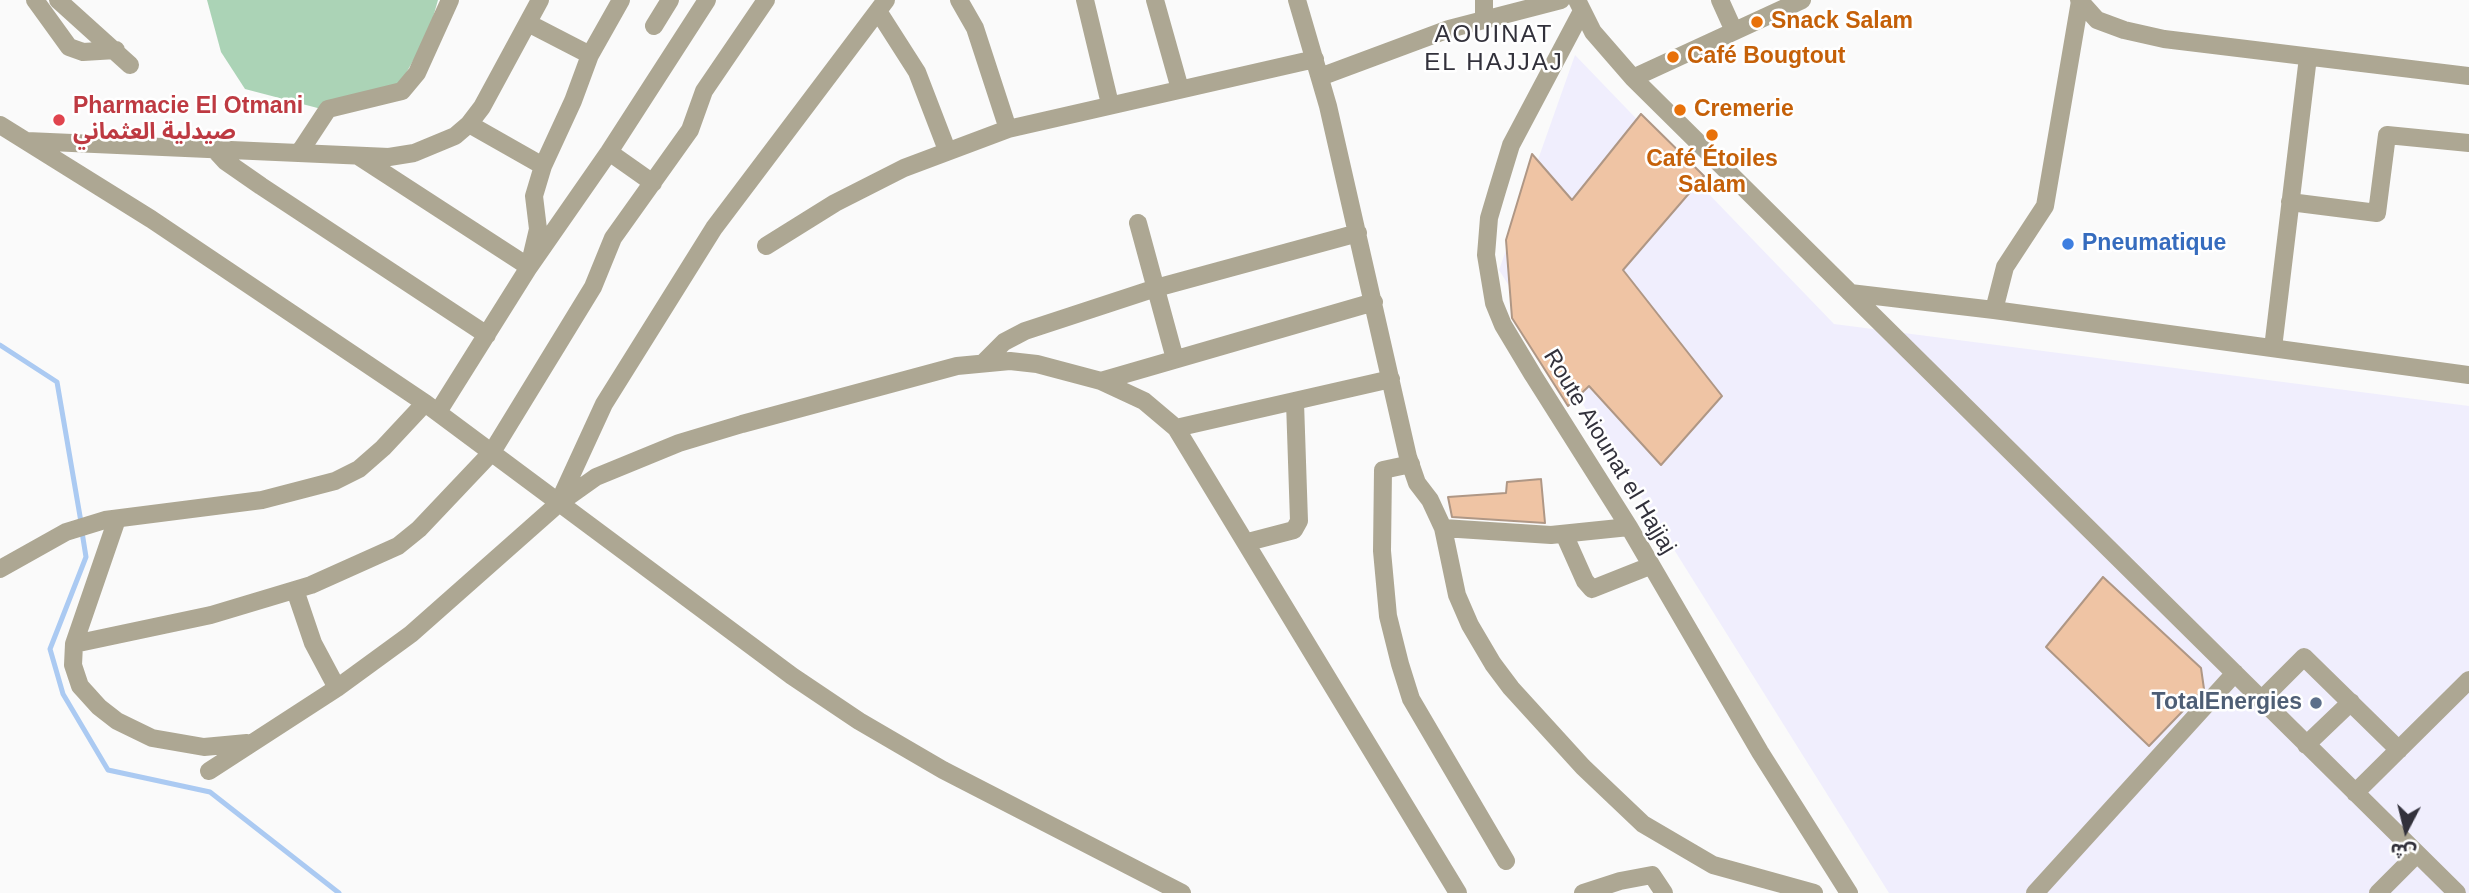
<!DOCTYPE html>
<meta charset="utf-8">
<style>
body{margin:0}
#map{position:relative;width:2469px;height:893px;overflow:hidden;background:#fafafa;font-family:Helvetica,"Noto Sans Arabic",sans-serif}
canvas{display:block}
.north{position:absolute;left:2371px;top:795px;width:70px;height:70px;-webkit-text-stroke:5px #fff;paint-order:stroke;rotate:187deg;font-size:19px;font-weight:700;line-height:28px;text-align:center;color:#32313b}
.north::after{content:'';display:block;margin:auto;width:24px;height:32px;background:#32313b;clip-path:polygon(50% 0,100% 100%,50% 72%,0 100%)}
</style>
<div id="map">
<canvas width="2469" height="893"></canvas>
<div class="north">ش</div>
</div>
<script>
const ctx = document.querySelector('canvas').getContext('2d');
ctx.lineJoin = 'round';
function paint(path, color) { ctx.fillStyle = color; ctx.fill(path, 'evenodd'); }
const poly = rows => new Path2D(rows.map(r => 'M' + r).join(''));
function stroke(path, color, width, dash) { ctx.strokeStyle = color; ctx.lineWidth = width; ctx.lineCap = dash ? 'butt' : 'round'; ctx.setLineDash(dash || []); ctx.stroke(path); }
function label(font, color, halo, rows, align = 'center') {
  ctx.font = font + ' Helvetica,"Noto Sans Arabic",sans-serif'; ctx.lineWidth = 5; ctx.setLineDash([]); ctx.textBaseline = 'middle'; ctx.strokeStyle = halo; ctx.fillStyle = color; for (const [text, x, y, turn = 0] of rows) {
    ctx.save(); ctx.translate(x, y); ctx.rotate((+turn || 0) * Math.PI / 180); ctx.textAlign = isNaN(turn) ? turn : align; if (halo) ctx.strokeText(text, 0, 0); ctx.fillText(text, 0, 0); ctx.restore();
  }
}
paint(poly([
 [1575,55,1834,324,2469,406,2469,893,1889,893,1499,270]
]), '#f0eefd');
paint(poly([
 [207,0,438,0,428,35,391,99,329,111,245,89,221,52]
]), '#abd3b6');
stroke(poly([
 [0,345,57,382,81,522],
 [82,532,86,557,50,649,63,694,108,770,210,792,339,893]
]), '#abcaf2', 5);
const building = poly([
 [1641,114,1704,176,1623,270,1722,396,1661,465,1589,386,1568,406,1512,318,1506,240,1532,154,1572,200,1641,114],
 [1541,479,1545,523,1452,517,1448,497,1506,493,1507,482,1541,479],
 [2103,577,2201,668,2204,689,2149,746,2046,647,2103,577]
]);
paint(building, '#efc4a4');
stroke(building, '#af9785', 2);
stroke(poly([
 [35,0,69,47,83,52,116,50],
 [58,0,130,65],
 [959,0,975,28,1008,129],
 [1085,0,1110,104],
 [1155,0,1180,89],
 [1297,0,1328,106,1408,457,1417,483,1430,500,1443,528,1457,595,1470,625,1493,664,1511,688,1583,767,1643,824,1713,865,1814,893],
 [1484,0,1484,20],
 [1577,0,1593,32,1633,78,2457,893],
 [1720,0,1734,31],
 [2079,0,2097,20,2124,30,2164,39,2469,76],
 [878,11,917,72,947,150],
 [1582,11,1511,145,1497,191,1489,218,1486,255,1494,303,1503,325,1533,375,1629,527,1760,752,1849,893],
 [528,23,590,55],
 [654,26,670,0],
 [1320,77,1449,29,1561,0],
 [1633,78,1802,0],
 [0,125,151,219,425,403,792,676,859,721,943,770,1182,893],
 [27,141,389,157,414,153,455,136,469,124,482,107,540,0],
 [213,148,225,161,261,186,487,335],
 [609,152,653,183],
 [299,153,328,109,402,91,417,73,450,0],
 [358,156,529,267,609,152,707,0],
 [543,166,573,101,590,55,621,0],
 [2290,202,2377,213,2387,135,2469,143],
 [1138,223,1175,359],
 [766,246,835,203,904,168,1008,129,1315,59],
 [1850,293,1994,310,2469,375],
 [1994,310,2005,267,2045,206,2080,1],
 [2273,348,2308,57],
 [984,362,1004,342,1025,331,1156,288,1358,233],
 [1101,381,1374,302],
 [438,412,529,267,538,229,534,196,543,166,469,124],
 [1176,428,1391,379],
 [1411,464,1383,470,1382,551,1388,616,1400,664,1411,699,1506,861],
 [558,504,604,404,714,228,886,0],
 [117,519,74,644,73,665,80,686,99,707,117,721,152,738,204,747,247,743],
 [1443,528,1551,535,1629,527],
 [1564,534,1585,581,1592,589,1650,566],
 [1248,542,1294,530,1299,521,1295,402],
 [0,569,66,532,105,520,262,500,335,481,359,469,383,448,425,403],
 [295,590,313,643,337,688],
 [74,644,211,615,311,585,398,546,419,529,492,452,593,287,613,238,690,130,704,91,766,0],
 [2261,700,2304,657,2399,750],
 [2306,745,2351,702],
 [209,771,337,688,411,634,558,504,596,477,679,443,742,424,957,366,1010,361,1037,364,1101,381,1144,401,1176,428,1458,893],
 [2355,793,2469,680],
 [1583,893,1620,881,1652,875,1664,893],
 [2035,893,2235,673],
 [2378,893,2417,854]
]), '#ada793', 18);
for (const [x, y, r, color] of [
 [1757,22,7,"#e8710a"],
 [1673,57,7,"#e8710a"],
 [1680,110,7,"#e8710a"],
 [59,120,7,"#e0444e"],
 [1712,135,7,"#e8710a"],
 [2068,244,7,"#3f7fe0"],
 [2316,703,7,"#5c6f8a"]
]) { const dot = new Path2D(); dot.arc(x, y, r, 0, 2 * Math.PI); ctx.fillStyle = color; ctx.fill(dot); stroke(dot, '#fff', 2.5); }
label('bold 23px', '#c56008', '#fff', [
 ["Snack Salam",1771,22],
 ["Café Bougtout",1687,57],
 ["Cremerie",1694,110],
 ["Café Étoiles",1712,160,"center"],
 ["Salam",1712,186,"center"]
], 'left');
label('bold 23px', '#be3a42', '#fff', [
 ["Pharmacie El Otmani",73,107],
 ["صيدلية العثماني",73,133]
], 'left');
label('bold 23px', '#366cbe', '#fff', [
 ["Pneumatique",2082,244]
], 'left');
label('23px', '#32313b', '#fff', [
 ["Route Aiounat el Hajjaj",1609,452,59]
]);
label('bold 23px', '#4e5e75', '#fff', [
 ["TotalEnergies",2302,703]
], 'right');
ctx.letterSpacing = '2px';
label('24px', '#32313b', '#fff', [
 ["AOUINAT",1494,35],
 ["EL HAJJAJ",1494,63]
]);
ctx.letterSpacing = '0px';
</script>
